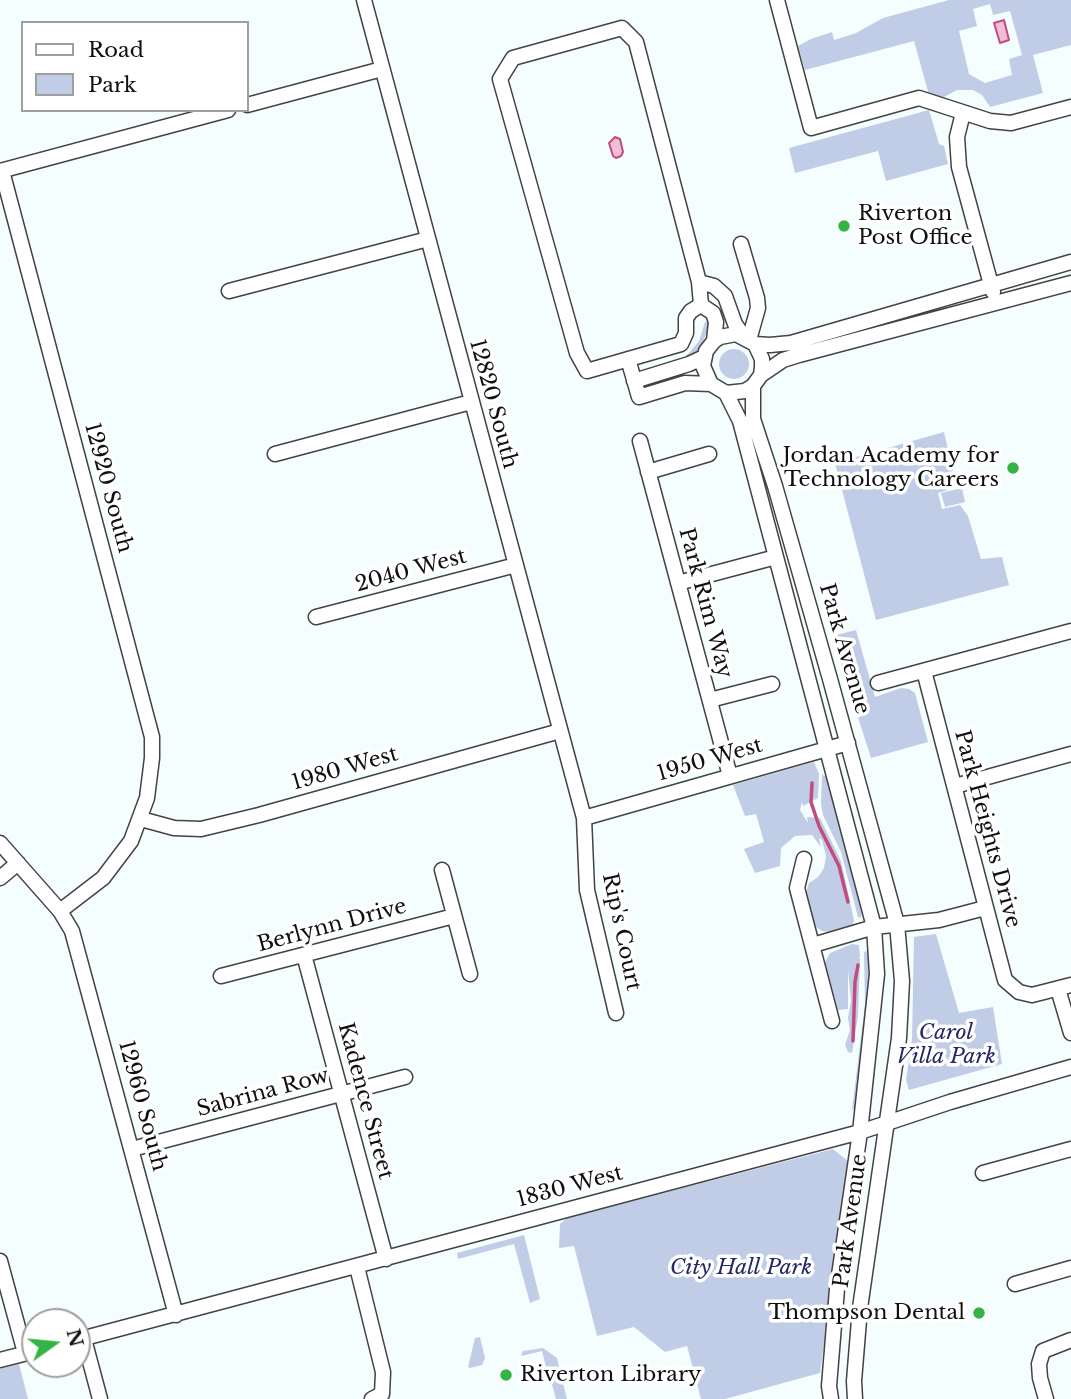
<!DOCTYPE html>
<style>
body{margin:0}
#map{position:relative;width:1071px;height:1399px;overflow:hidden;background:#f5fefe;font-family:"Libre Baskerville",serif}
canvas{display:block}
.legend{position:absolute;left:21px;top:21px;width:228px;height:91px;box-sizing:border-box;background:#fff;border:2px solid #9f9f9f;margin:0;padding:9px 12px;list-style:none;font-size:21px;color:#101010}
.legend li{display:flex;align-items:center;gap:14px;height:35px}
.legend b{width:35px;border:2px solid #9f9f9f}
.north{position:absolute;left:21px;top:1308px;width:70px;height:70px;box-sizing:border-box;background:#fff;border:2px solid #9f9f9f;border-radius:50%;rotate:75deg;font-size:19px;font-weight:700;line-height:28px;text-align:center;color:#101010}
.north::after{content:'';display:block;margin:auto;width:24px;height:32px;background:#35b446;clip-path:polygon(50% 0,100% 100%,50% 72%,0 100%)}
</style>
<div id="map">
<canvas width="1071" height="1399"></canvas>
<ul class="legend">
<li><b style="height:9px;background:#fff"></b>Road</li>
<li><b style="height:19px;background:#c1cde6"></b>Park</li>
</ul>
<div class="north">N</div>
</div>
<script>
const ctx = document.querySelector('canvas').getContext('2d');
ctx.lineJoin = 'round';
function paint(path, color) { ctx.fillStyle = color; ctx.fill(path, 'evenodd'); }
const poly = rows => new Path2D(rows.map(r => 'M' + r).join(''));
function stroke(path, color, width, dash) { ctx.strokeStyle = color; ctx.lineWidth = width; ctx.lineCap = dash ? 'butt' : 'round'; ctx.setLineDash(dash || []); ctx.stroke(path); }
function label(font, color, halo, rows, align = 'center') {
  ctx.font = font + ' "Libre Baskerville",serif'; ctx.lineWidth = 7; ctx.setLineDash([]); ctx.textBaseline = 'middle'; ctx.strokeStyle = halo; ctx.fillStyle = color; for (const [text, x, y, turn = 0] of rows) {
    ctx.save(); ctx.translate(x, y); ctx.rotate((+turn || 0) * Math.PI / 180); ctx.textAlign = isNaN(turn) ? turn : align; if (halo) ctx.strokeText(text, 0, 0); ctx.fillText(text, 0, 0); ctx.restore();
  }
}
paint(poly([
 [949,0,1071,0,1071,45,1033,55,1043,93,990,107,982,95,973,90,957,90,944,97,929,95,914,41,805,70,798,46,811,39,832,32,834,40,856,33,883,18],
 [990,4,993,15,1010,11,1022,55,1009,59,1012,75,985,83,969,74,959,31,977,26,973,9],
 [929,110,939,144,944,146,948,164,886,181,878,151,795,173,789,148],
 [705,322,708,322,708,330,700,349,682,361,699,341],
 '719 364a15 15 0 1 1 30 0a15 15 0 1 1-30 0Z',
 [944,432,953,471,944,474,948,490,938,493,942,509,960,505,968,516,981,559,1002,557,1009,585,876,620,835,463],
 [962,488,965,502,945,507,941,493],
 [856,630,875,697,901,688,909,689,915,693,928,742,871,758,832,636],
 [814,762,819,774,818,798,803,806,802,802,800,810,808,823,807,817,820,818,841,861,854,920,853,925,831,932,822,931,815,926,806,892,809,883,818,877,824,868,826,856,822,840,819,838,821,847,812,835,795,836,781,848,780,866,755,873,744,849,764,842,756,814,745,816,733,785],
 [822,775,826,776,862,910,861,918,858,917,841,852,823,815,821,804],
 [936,934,959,1013,993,1007,1002,1064,909,1090,906,1080,912,1039,914,937],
 [852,944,859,945,860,957,857,957,860,958,858,1016,852,1053,848,1052,845,1045,850,1030,848,1018,851,1001,848,970,848,1009,838,1010,825,962,830,953],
 [866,950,868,955,870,1004,856,1107,852,1110,865,1004,864,953],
 [833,1149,849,1162,820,1373,725,1399,701,1399,687,1346,665,1352,634,1327,597,1336,574,1246,559,1248,560,1224,567,1218],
 [524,1235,540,1299,530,1303,514,1244,458,1259,457,1253],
 [480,1337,485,1358,482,1365,470,1368,468,1367,475,1338],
 [543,1348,557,1358,559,1367,547,1371,542,1351,521,1356,523,1351],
 [19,1364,28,1399,0,1399,0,1369],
 [560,1371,567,1399,556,1399,551,1381,554,1380,553,1373]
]), '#c1cde6');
const water = poly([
 [1004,20,1009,40,1000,43,994,23,1004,20],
 [615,137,620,139,623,152,621,156,616,158,613,156,609,143,615,137]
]);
paint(water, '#f1bed5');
stroke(water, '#c14c7d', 2);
stroke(poly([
 [812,783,811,802,819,826,839,866,848,902],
 [853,1041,855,982,858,965]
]), '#c14c7d', 3.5);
const minor = poly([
 [364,0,584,818,587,890,616,1013],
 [777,0,811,128,919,98,990,121,1011,123,1071,107],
 [247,105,382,69],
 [963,113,957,137,959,167,993,292],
 [0,171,228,110],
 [2,171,152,737,152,758,147,798,131,841,103,878,60,911],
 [741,244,757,298,758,308,749,340],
 [699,282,714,286,725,296,735,324,743,336],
 [229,291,428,239],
 [701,305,691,311,686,318,686,333,681,344,587,371,577,353,500,79,513,58,622,28,636,42,699,282,701,305,713,313,716,322,714,341],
 [755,344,770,345,791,343,1071,262],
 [628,359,639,397,685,383,711,384],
 [761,375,783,360,799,355,1071,283],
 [634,381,689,364,704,357],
 [753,386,753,419,775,486,830,679,897,924,902,981,899,1038,860,1308,854,1381,855,1399],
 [726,393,745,391,753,386,761,375,762,367,762,359,755,344,736,334,720,337,714,341,706,351,703,366,711,384,726,393,740,421,874,927,877,974,860,1132,837,1289,829,1386,831,1399],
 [640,441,730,776],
 [275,454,471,402],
 [648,472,709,454],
 [678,583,776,557],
 [316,617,516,565],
 [924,671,1005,980,1019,992,1032,995,1071,985],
 [878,683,1071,631],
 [710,700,772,684],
 [955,786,1071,754],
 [584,818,848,743],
 [141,819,174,828,201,829,259,815,560,731],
 [0,843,60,911,72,931,176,1315],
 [804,859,797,888,832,1021],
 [442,870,470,974],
 [0,878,18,863],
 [813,945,874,927,939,920,985,908],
 [304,955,386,1259],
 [221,976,454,916],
 [1058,989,1071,1033],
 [132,1149,405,1077],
 [983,1173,1071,1149],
 [0,1261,25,1353],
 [357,1267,383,1372,382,1394,372,1399],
 [1015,1284,1071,1268],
 [84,1339,100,1399],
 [77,1340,860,1132,950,1102,1071,1067],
 [0,1360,35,1351],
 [1046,1399,1040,1378,1039,1364,1043,1351,1071,1340]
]);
stroke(minor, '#434343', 17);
stroke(minor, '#fff', 14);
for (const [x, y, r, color] of [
 [844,226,7,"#35b446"],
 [1013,468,7,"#35b446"],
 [979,1313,7,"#35b446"],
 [506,1375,7,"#35b446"]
]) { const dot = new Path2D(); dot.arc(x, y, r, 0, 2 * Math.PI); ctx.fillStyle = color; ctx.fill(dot); stroke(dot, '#fff', 2.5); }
label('21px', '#101010', '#fff', [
 ["Riverton",858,214],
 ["Post Office",858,238],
 ["Jordan Academy for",999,456,"right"],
 ["Technology Careers",999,480,"right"],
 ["Thompson Dental",965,1313,"right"],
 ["Riverton Library",520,1375]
], 'left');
label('21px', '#101010', '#fff', [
 ["12820 South",493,404,75],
 ["12920 South",108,488,75],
 ["2040 West",411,571,-15],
 ["Park Rim Way",705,603,75],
 ["Park Avenue",844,649,74],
 ["1950 West",710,760,-16],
 ["1980 West",345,769,-16],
 ["Park Heights Drive",987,829,75],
 ["Berlynn Drive",332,926,-15],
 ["Rip's Court",621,932,78],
 ["Sabrina Row",263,1093,-15],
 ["Kadence Street",365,1101,75],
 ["12960 South",142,1106,75],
 ["1830 West",570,1187,-15],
 ["Park Avenue",851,1221,-82]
]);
label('italic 21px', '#262863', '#fff', [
 ["Carol",946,1033],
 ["Villa Park",946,1057],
 ["City Hall Park",741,1268]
]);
</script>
